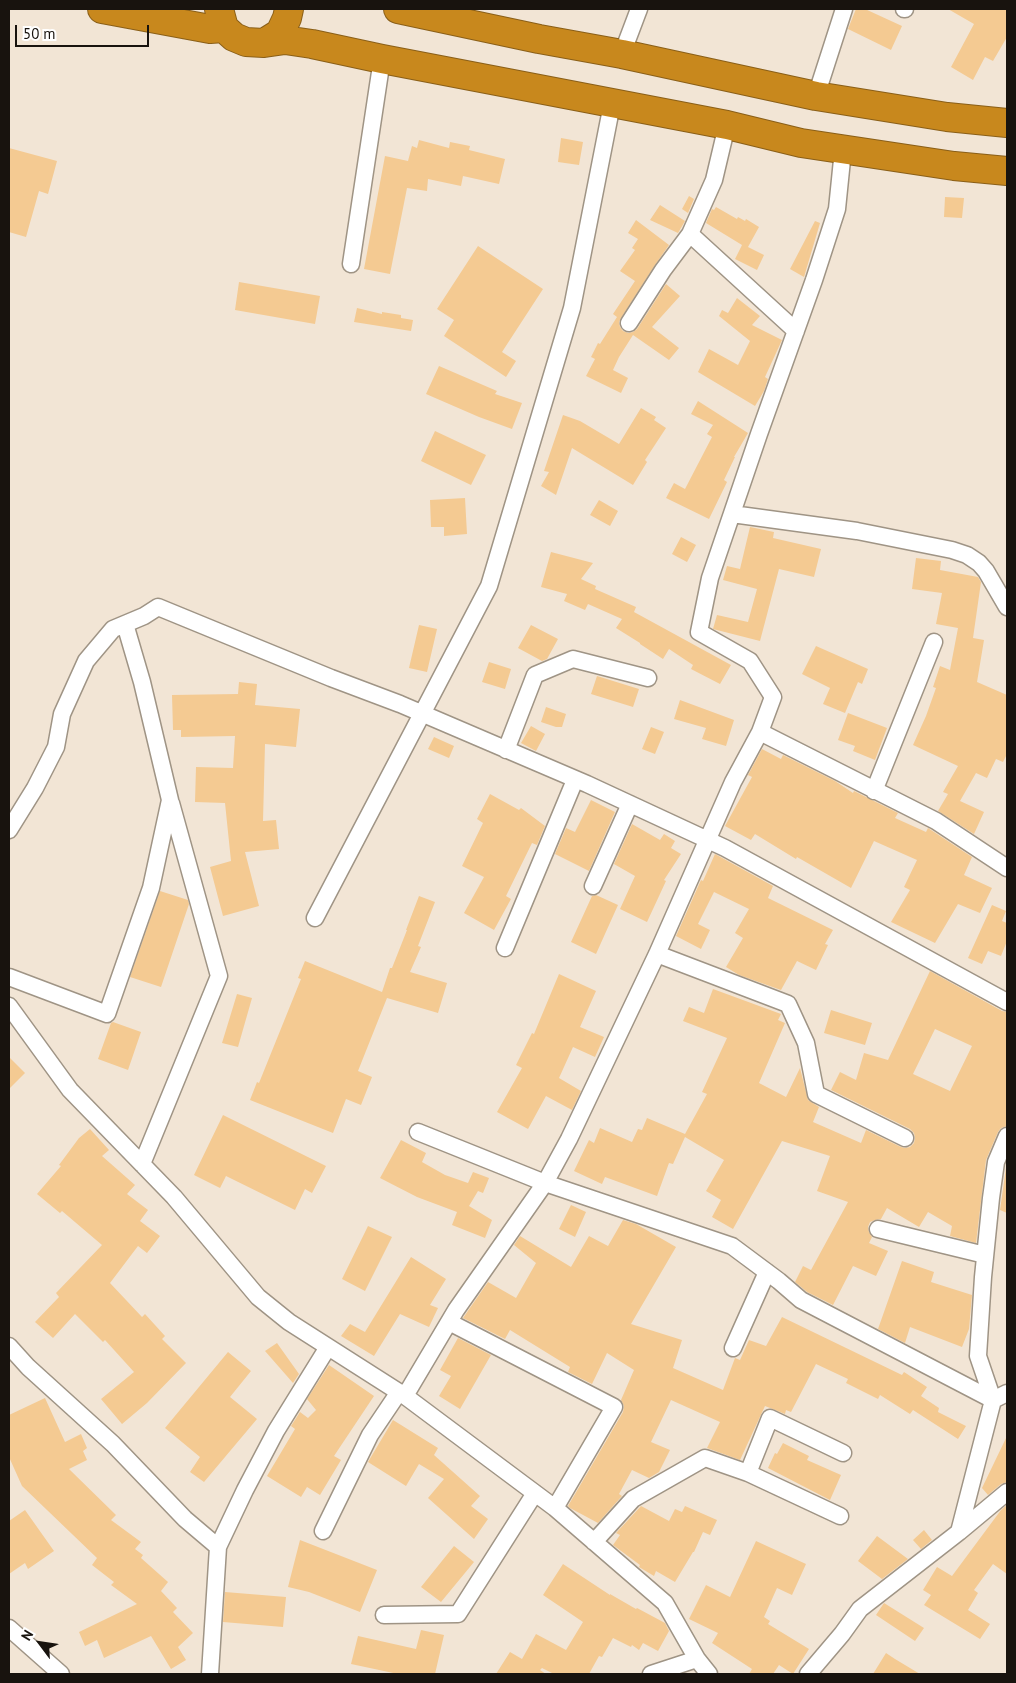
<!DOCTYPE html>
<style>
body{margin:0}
#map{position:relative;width:1016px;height:1683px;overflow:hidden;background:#f2e5d5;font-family:"PT Sans",sans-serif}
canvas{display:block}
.frame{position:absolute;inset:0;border:10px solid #18130e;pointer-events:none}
.north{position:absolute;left:15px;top:1618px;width:50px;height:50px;-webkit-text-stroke:4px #fff;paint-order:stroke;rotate:301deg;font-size:14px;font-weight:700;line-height:20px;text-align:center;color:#18130e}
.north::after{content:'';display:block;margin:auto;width:18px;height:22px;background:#18130e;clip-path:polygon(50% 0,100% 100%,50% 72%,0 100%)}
.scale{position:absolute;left:15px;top:25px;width:134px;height:22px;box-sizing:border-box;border:2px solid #18130e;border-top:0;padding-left:6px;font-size:15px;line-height:18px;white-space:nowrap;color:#18130e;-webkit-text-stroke:4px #fff;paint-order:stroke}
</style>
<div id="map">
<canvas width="1016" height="1683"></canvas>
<div class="frame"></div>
<div class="north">N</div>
<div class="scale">50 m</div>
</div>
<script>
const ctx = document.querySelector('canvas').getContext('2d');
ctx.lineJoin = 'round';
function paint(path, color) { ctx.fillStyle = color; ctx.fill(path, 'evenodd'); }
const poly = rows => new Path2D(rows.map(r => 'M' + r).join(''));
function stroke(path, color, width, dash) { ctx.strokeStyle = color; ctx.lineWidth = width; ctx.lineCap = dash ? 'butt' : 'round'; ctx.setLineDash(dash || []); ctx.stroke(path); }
paint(poly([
 [856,9,865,9,902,26,891,50,848,29],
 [948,9,1007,9,1007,37,993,61,985,57,973,80,951,67,974,24],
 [561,138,583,142,579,165,558,162],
 [419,140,449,148,450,142,470,146,469,150,505,159,499,184,463,176,461,186,428,179,427,191,407,188,390,274,364,269,385,156,408,161,412,146,417,148],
 [9,148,57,161,48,194,39,191,26,237,9,232],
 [689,196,694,199,688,213,682,209],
 [945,197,964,198,962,218,944,217],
 [660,205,685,221,678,233,650,220],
 [716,207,737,219,738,217,745,221,746,219,759,227,748,247,764,255,757,270,735,259,742,245,706,223,712,209,714,210],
 [636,220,669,245,655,265,621,318,619,322,620,327,623,331,628,333,633,332,637,329,666,284,680,296,652,327,679,348,669,360,633,335,619,357,613,370,628,378,621,393,586,376,595,359,591,357,598,343,600,344,617,317,613,314,635,281,620,271,635,250,632,248,638,239,628,233],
 [815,221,820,223,804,277,790,269],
 [478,246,543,289,502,352,516,361,506,377,444,336,454,320,437,309],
 [239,282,320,296,315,324,235,310],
 [737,298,760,316,752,325,782,340,765,377,768,379,764,391,755,406,698,372,709,349,738,365,750,341,719,316,722,310,728,313],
 [357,308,382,314,382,312,401,315,401,318,413,320,411,331,354,322],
 [439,366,497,391,495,394,522,403,512,429,479,417,426,394],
 [698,401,748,433,734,457,735,457,724,480,727,482,709,519,666,498,674,483,685,489,712,437,707,434,713,425,691,414],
 [641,408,656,417,654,420,666,428,645,460,647,462,633,485,572,448,556,495,541,486,549,472,544,471,563,415,580,421,619,444],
 [435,431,486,455,471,485,421,461],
 [465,498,467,534,444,536,444,527,431,527,430,500],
 [599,500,618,511,610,526,590,515],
 [750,527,774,532,773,538,821,549,814,577,779,569,760,641,713,629,717,615,748,622,757,589,723,580,727,566,740,569],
 [681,537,696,545,687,562,672,554],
 [551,552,593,563,581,579,596,586,595,589,636,607,634,612,731,665,720,684,691,669,693,665,669,649,663,659,640,644,640,643,616,628,622,619,588,604,585,610,564,601,567,594,541,587],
 [916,558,941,561,940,570,978,577,981,582,973,638,984,640,977,682,1007,695,1007,754,1003,762,996,759,987,778,976,773,960,801,984,812,974,834,938,811,948,794,943,792,958,766,913,745,926,716,936,688,933,687,940,666,950,670,958,628,936,624,942,593,912,589],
 [419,625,437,629,427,672,409,668],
 [531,625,558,639,547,659,542,661,518,648],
 [816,646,868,669,862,684,858,682,845,713,823,704,830,688,802,674],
 [489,662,511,669,505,689,482,682],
 [597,676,639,689,633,707,591,694],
 [239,682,257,684,255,705,300,709,296,747,265,744,263,821,276,820,279,849,245,852,259,906,223,916,210,867,231,861,225,803,195,802,196,767,233,768,235,736,181,737,181,730,173,730,172,695,238,694],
 [680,700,734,720,726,746,702,739,706,728,674,719],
 [546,707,566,714,562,727,556,727,541,722],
 [848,713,887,728,875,760,853,751,855,746,838,740],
 [531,726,545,734,536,751,521,743],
 [651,727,664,732,655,754,642,749],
 [434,737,454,746,449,758,428,749],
 [762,749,781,759,783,755,835,781,853,793,854,791,898,813,895,818,926,832,928,828,931,830,972,857,964,875,992,888,980,913,958,904,935,943,891,922,910,890,904,887,917,860,874,841,851,888,797,857,796,859,755,834,751,840,725,826,752,777,748,775],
 [490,794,519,810,521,808,545,826,537,845,532,843,506,896,511,899,494,930,464,913,484,877,462,866,483,823,477,819],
 [591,800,615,812,589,871,555,854,566,828,575,832],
 [632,824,660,840,664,834,675,841,671,848,681,854,664,880,666,881,647,922,620,909,635,876,614,864],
 [715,854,773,886,768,898,833,930,825,944,828,945,816,970,797,961,781,990,739,975,726,967,743,938,735,933,749,909,714,892,698,924,710,930,701,949,676,936,701,880,703,881],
 [160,891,188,900,189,904,161,987,130,977],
 [596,895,618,905,596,954,571,942,592,896],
 [419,896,435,902,418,946,421,947,410,972,447,983,438,1013,387,998,358,1071,372,1077,361,1105,346,1099,333,1133,250,1100,257,1082,259,1083,301,979,298,978,305,961,382,992,390,968,392,968,407,930,406,930],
 [992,905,1006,911,1002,921,1007,923,1007,941,1001,956,988,951,982,964,968,958],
 [930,971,1002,1011,1007,1012,1007,1126,1001,1128,998,1132,986,1160,976,1243,950,1236,952,1226,928,1212,919,1227,887,1208,881,1219,875,1220,870,1222,868,1227,869,1232,872,1237,869,1243,888,1251,876,1276,853,1266,833,1305,807,1292,795,1282,803,1266,811,1270,848,1202,817,1191,830,1156,782,1141,733,1229,712,1217,721,1200,706,1191,724,1160,685,1137,673,1164,669,1163,657,1196,605,1177,602,1184,574,1171,589,1140,594,1143,600,1128,632,1142,638,1129,642,1130,647,1118,685,1134,707,1094,702,1092,727,1038,683,1021,689,1007,704,1013,713,989,781,1014,778,1020,785,1023,759,1083,786,1097,800,1068,808,1100,819,1107,813,1122,861,1143,866,1130,901,1147,905,1148,910,1147,914,1143,915,1138,914,1133,910,1129,831,1090,840,1072,856,1080,864,1053,888,1060],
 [935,1029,972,1046,950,1091,913,1074],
 [559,974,596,991,580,1027,604,1037,595,1057,573,1047,559,1078,581,1091,572,1110,546,1096,528,1129,497,1112,522,1068,516,1065,532,1033,534,1034],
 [237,994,252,998,238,1047,222,1043],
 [831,1010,872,1023,865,1045,824,1033],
 [113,1022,141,1032,128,1070,98,1059,111,1023],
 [9,1057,25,1073,9,1089],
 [223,1115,326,1166,312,1193,305,1189,295,1210,226,1176,220,1188,194,1175],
 [90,1129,109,1150,102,1156,135,1185,127,1194,148,1210,140,1221,160,1236,147,1253,138,1246,110,1283,142,1317,145,1314,165,1336,162,1339,186,1363,147,1403,122,1424,101,1399,134,1372,105,1340,103,1342,75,1314,53,1338,35,1322,59,1297,56,1293,102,1245,62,1211,60,1213,37,1194,61,1166,59,1165,79,1138],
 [401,1140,426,1153,422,1162,445,1175,468,1183,473,1172,489,1178,483,1193,478,1191,469,1206,492,1220,485,1238,452,1225,457,1212,417,1197,380,1178],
 [1007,1161,1007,1213,1000,1210],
 [571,1205,586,1212,575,1237,559,1229],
 [623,1220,636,1224,676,1247,631,1324,682,1340,673,1368,723,1390,735,1358,740,1360,749,1340,766,1346,782,1317,902,1375,904,1372,927,1387,921,1396,939,1408,938,1412,966,1426,958,1439,913,1410,910,1414,880,1395,878,1399,846,1383,848,1379,816,1364,791,1412,786,1410,785,1414,765,1406,740,1460,707,1448,720,1422,671,1400,651,1442,670,1450,659,1472,649,1478,632,1470,619,1494,622,1496,598,1523,570,1508,568,1506,623,1412,624,1406,621,1400,634,1370,607,1353,592,1384,568,1372,570,1367,510,1330,505,1339,463,1318,488,1282,516,1298,536,1263,514,1245,520,1236,571,1267,589,1236,608,1246],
 [368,1226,392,1237,365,1291,342,1279],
 [411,1257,446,1279,430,1305,438,1308,429,1327,400,1314,374,1356,341,1336,350,1324,365,1332],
 [902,1261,934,1272,931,1282,972,1295,969,1329,962,1347,910,1327,905,1343,878,1329],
 [458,1338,491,1355,460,1409,439,1396,451,1376,440,1370],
 [277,1343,299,1374,293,1383,265,1351],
 [228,1352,251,1371,230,1397,257,1419,204,1482,190,1472,200,1457,165,1428],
 [329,1365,374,1396,334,1456,341,1460,320,1495,307,1487,301,1497,267,1476,295,1429,291,1426,300,1412,308,1418,316,1410,307,1399],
 [45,1398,65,1442,81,1434,87,1448,83,1451,87,1460,69,1469,116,1515,111,1520,141,1542,135,1549,143,1555,141,1558,168,1582,161,1591,177,1608,173,1612,193,1633,178,1647,186,1660,171,1669,151,1636,104,1658,97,1640,85,1646,79,1632,137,1604,111,1585,114,1582,92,1565,97,1558,22,1486,9,1457,9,1415],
 [393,1420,438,1448,434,1455,480,1496,471,1506,488,1519,474,1539,428,1498,444,1479,419,1464,406,1486,368,1462],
 [1007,1436,1007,1482,1001,1484,988,1495,982,1488],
 [783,1443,809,1456,807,1460,841,1475,830,1500,768,1468,775,1453,777,1454],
 [1007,1505,1007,1574,993,1564,974,1590,978,1593,968,1610,990,1624,980,1639,924,1605,931,1595,923,1590,937,1567,952,1576,1001,1510],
 [641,1506,669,1521,675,1509,682,1512,685,1506,717,1520,710,1535,703,1532,694,1552,693,1552,675,1582,656,1571,654,1576,639,1567,640,1565,613,1545,620,1535,616,1533],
 [25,1510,54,1551,28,1569,25,1563,9,1574,9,1521],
 [924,1530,932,1540,921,1549,913,1540],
 [877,1536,908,1559,882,1579,858,1561],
 [300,1540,377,1570,360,1612,309,1592,288,1587],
 [756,1541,806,1564,792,1595,777,1588,764,1617,770,1621,768,1624,809,1649,793,1674,779,1665,773,1674,749,1674,752,1669,712,1643,718,1633,689,1619,706,1585,730,1597],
 [454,1546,474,1562,441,1602,421,1587],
 [563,1564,610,1595,610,1594,636,1609,637,1608,665,1623,669,1631,658,1651,643,1643,639,1650,632,1645,631,1647,613,1638,602,1657,599,1656,589,1674,554,1674,542,1668,540,1670,546,1674,496,1674,510,1652,522,1659,536,1634,566,1650,583,1622,543,1595],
 [225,1592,286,1597,283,1627,223,1622],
 [884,1603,924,1628,915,1641,876,1615],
 [421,1630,444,1635,435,1674,398,1674,351,1664,358,1636,416,1649],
 [886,1653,895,1659,920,1674,873,1674]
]), '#f4ca92');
const street = poly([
 [904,9,905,9],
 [622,54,639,9],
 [816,96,844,9],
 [690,234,796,331],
 [351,264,382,59],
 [629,323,663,270,690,234,714,180,727,125],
 [732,514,857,531,952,550,967,555,979,563,986,571,1007,607],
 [760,732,936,821,1007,868],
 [506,750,535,675,573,659,648,678],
 [874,791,934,642],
 [9,830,35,788,56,747,62,714,86,661,113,629,144,616,158,607,331,678,400,704,587,784,725,848,1007,1002],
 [593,886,630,804],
 [315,918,489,586,572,308,612,104],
 [505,948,575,780],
 [657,954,788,1004,806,1043,816,1094,905,1138],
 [9,977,107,1014,151,888,170,800,142,682,125,624],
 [9,1006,70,1090,174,1197,258,1297,289,1322,405,1396,555,1508,665,1603,697,1659,709,1674],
 [418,1132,545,1183,732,1246,779,1281,801,1300,993,1400,1007,1393],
 [142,1164,219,976,171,803],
 [878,1229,985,1255],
 [449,1322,614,1407,555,1508],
 [9,1346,28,1367,113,1444,185,1519,218,1547],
 [733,1348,767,1272],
 [405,1396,456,1310,545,1183,569,1139,657,954,733,782,760,732,773,697,750,661,699,632,710,578,759,434,814,280,837,209,843,150],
 [748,1473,770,1418,843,1453],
 [323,1531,370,1435,399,1392],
 [959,1532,993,1400,978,1356,983,1277,991,1198,996,1162,1007,1136],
 [594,1542,633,1499,705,1458,748,1473,840,1516],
 [384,1615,458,1614,535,1493],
 [9,1628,61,1674],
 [210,1674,218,1547,245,1490,276,1431,328,1347],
 [651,1674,697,1659],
 [808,1674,842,1634,860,1609,959,1532,1007,1492]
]);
const highway = poly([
 [102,9,210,29,224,28],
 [219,9,224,28,234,37,246,42,264,43,280,33,287,18,289,9],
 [398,9,539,39,622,54,816,96,947,117,1007,123],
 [264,43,285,40,312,44,382,59,727,125,801,143,954,166,1007,171]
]);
stroke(street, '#9f9485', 19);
stroke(highway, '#8a5f18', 30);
stroke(street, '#fff', 16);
stroke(highway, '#c8881d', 28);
</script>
